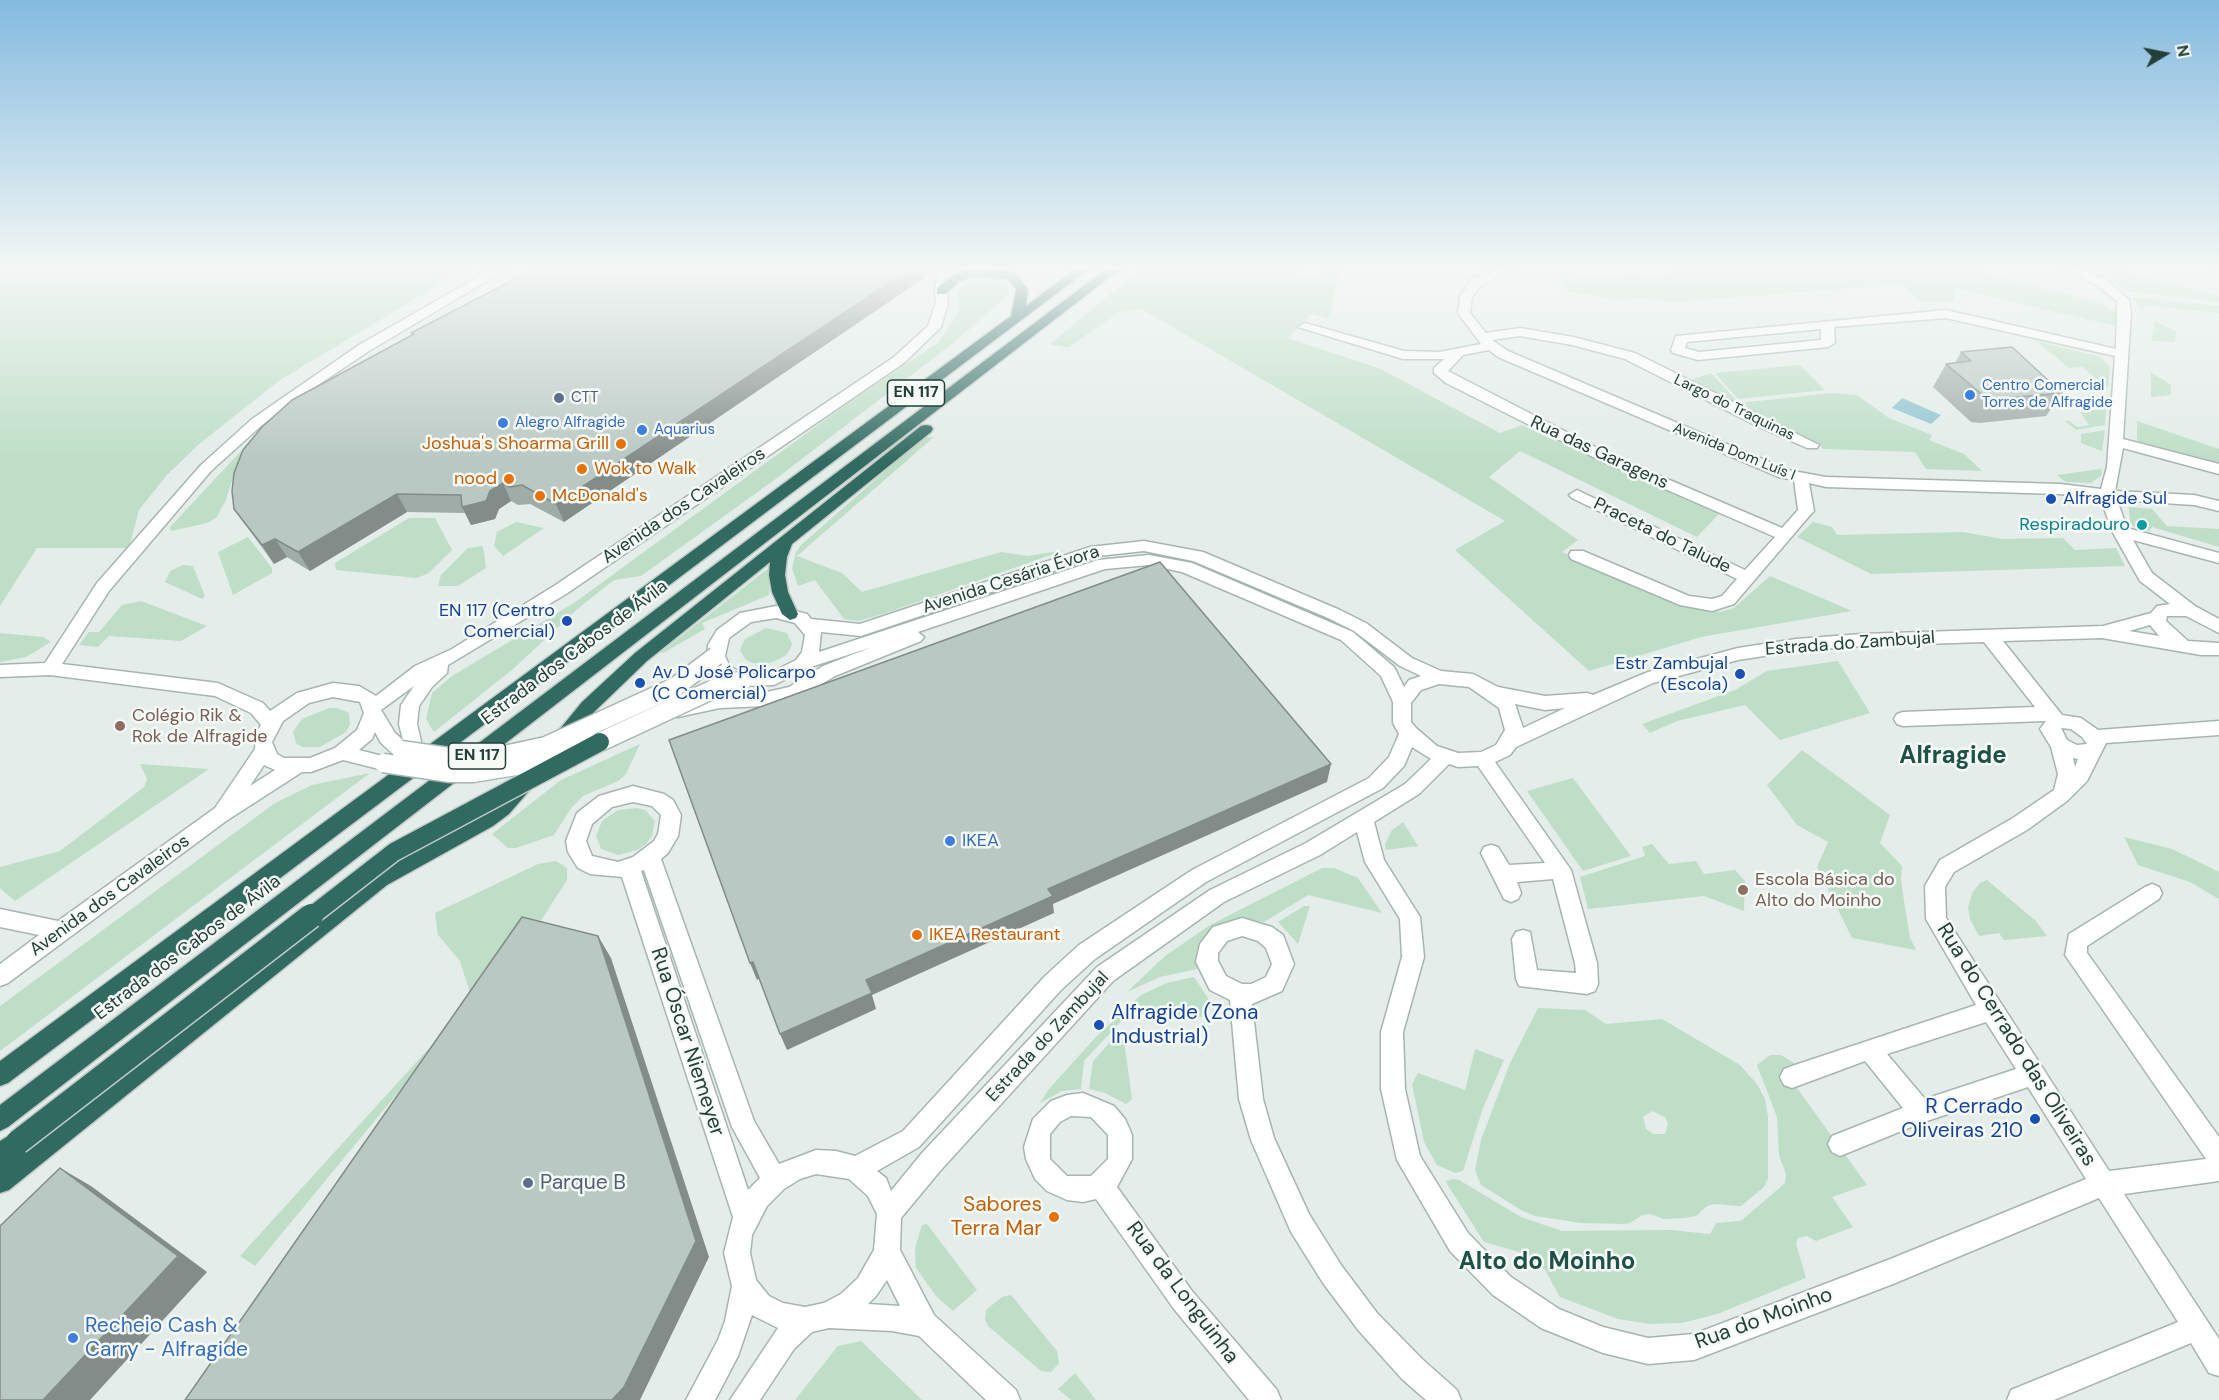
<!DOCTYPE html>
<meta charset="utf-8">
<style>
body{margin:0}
#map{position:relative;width:2219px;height:1400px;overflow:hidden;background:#e4ede9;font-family:"DM Sans",sans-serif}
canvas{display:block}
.north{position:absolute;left:2135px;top:24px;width:60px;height:60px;-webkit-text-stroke:4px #f5faf7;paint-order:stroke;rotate:80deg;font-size:16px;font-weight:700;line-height:24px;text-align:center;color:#243f38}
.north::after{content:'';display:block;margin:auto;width:21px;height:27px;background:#243f38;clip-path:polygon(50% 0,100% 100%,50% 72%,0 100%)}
</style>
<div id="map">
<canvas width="2219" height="1400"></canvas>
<div class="north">N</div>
</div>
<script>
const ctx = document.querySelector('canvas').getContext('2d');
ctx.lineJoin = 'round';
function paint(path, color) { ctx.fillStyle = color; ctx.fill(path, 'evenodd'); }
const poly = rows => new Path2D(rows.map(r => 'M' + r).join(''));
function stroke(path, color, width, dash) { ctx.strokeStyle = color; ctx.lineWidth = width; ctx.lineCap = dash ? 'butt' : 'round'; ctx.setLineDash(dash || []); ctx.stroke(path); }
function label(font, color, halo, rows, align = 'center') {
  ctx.font = font + ' "DM Sans",sans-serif'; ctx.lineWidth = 5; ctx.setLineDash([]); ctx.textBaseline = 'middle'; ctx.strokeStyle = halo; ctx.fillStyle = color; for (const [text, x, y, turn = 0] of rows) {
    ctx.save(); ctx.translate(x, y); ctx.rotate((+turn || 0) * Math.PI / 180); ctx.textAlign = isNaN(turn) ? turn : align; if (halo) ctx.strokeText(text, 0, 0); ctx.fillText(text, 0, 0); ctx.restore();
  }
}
paint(poly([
 [0,266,470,266,280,380,198,445,167,475,139,510,129,548,37,548,0,606],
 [1144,266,1302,266,1293,277,1317,280,1322,268,1339,271,1330,319,1311,314,1288,338,1381,369,1500,433,1522,425,1720,513,1697,537,1520,451,1489,477,1578,540,1562,552,1700,609,1720,612,1734,608,1770,576,1852,611,1701,637,1589,671,1455,550,1505,521,1140,308,1119,312,1068,348,1050,344],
 [1722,266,1962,266,2099,303,2116,312,2115,326,1956,288,1953,301,1923,303,1901,284,1675,302,1641,298,1618,300,1567,291,1559,281,1638,272,1643,276],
 [2080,266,2105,266,2219,296,2219,302,2126,291,2100,271],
 [992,276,1002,279,1009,287,1008,295,952,344,777,478,641,576,614,580,581,606,513,669,434,732,426,719,432,693,452,676,574,603,837,411,939,342,958,312,958,290,973,278],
 [2132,297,2219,306,2219,313,2151,306,2140,309],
 [2154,321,2176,331,2175,342,2152,341],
 [2036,341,2101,357,2110,367,2108,388,2082,367,2069,368],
 [1800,365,1825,390,1738,399,1715,373],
 [2151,372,2171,385,2171,395,2151,397],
 [1711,373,1739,403,1831,393,1857,395,1889,418,1932,435,1929,440,1964,454,1982,471,1926,469,1915,452,1823,449,1819,443,1788,432,1687,381],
 [2106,408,2105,425,2076,430,2065,421,2070,421,2077,427,2089,425,2080,412],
 [2137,421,2219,449,2219,463,2137,442],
 [2105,430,2102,451,2081,443,2081,434],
 [256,435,237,466,225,502,216,518,207,523,171,531,170,527],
 [934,437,797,556,842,573,862,592,1001,552,1028,556,1065,550,883,614,858,621,844,619,815,580,798,586,792,568,796,552,802,544,923,438],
 [2101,469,2102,475,2091,483,2066,482,2057,475],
 [2129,507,2152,509,2167,526,2219,529,2219,547,2152,527,2149,531,2134,527,2130,523],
 [409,518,435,518,452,550,429,573,417,578,336,570,335,563],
 [516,522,544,528,503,556,494,546,497,532],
 [1813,522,1832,527,1837,535,1963,532,2003,539,2063,538,2075,550,2116,548,2125,566,1871,574,1797,537],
 [248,537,272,568,272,573,233,595,218,552],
 [483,546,486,568,458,586,438,586,441,575,468,548],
 [183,565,193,566,205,596,202,599,165,582,170,571],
 [770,567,769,595,702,623,705,629,663,653,661,652],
 [141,601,207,626,181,641,109,636,98,647,79,645,89,632,99,632,122,605],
 [766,628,787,633,792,644,790,650,785,656,770,663,753,663,746,660,740,650,745,639],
 [0,633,43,637,51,642,26,657,0,662],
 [1838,661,1870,713,1780,740,1745,705,1677,721,1650,733,1642,724,1735,690,1767,671],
 [329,708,337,708,349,713,350,725,346,732,320,747,302,747,296,743,293,732,302,719],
 [640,744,626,774,618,781,583,796,571,808,554,835,516,848,508,848,492,834,561,780],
 [1802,750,1890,815,1880,843,1902,866,1901,879,1904,901,1910,938,1916,950,1852,938,1817,867,1828,842,1797,825,1767,785],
 [140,764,209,769,15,901,0,888,0,867,60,851,144,787,147,779],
 [370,773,0,1051,0,1006,275,803,312,785],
 [1573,778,1631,856,1583,871,1527,791],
 [637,808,645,810,655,821,652,836,646,844,637,850,618,855,601,849,596,836,602,821,618,810],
 [1403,822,1418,846,1386,850,1385,844,1392,830],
 [2124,837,2172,849,2219,872,2219,899,2190,882,2138,865],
 [1652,844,1669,864,1696,861,1704,874,1735,870,1745,881,1744,911,1704,896,1588,909,1580,877,1645,856,1642,847],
 [556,861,567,868,567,880,466,1037,470,993,460,961,438,935,435,913,538,864],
 [1322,868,1334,868,1358,878,1382,913,1308,895,1264,922,1239,918,1215,926,1197,949,1197,969,1160,977,1127,992,1165,956,1210,925],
 [1987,880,2036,921,2047,936,2004,940,1999,933,1979,936,1970,919,1968,908,1972,893,1980,883],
 [1304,906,1310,906,1298,944,1278,922],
 [1194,977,1210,1001,1202,1017,1133,1014,1126,1016,1084,1061,1081,1089,1062,1091,1040,1103,1049,1089,1095,1038,1141,995,1167,983],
 [1538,1008,1585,1010,1606,1024,1662,1019,1740,1065,1757,1084,1765,1099,1768,1117,1768,1178,1764,1187,1741,1206,1714,1204,1707,1206,1696,1216,1684,1218,1664,1219,1650,1214,1642,1215,1630,1223,1623,1224,1582,1223,1535,1216,1521,1210,1481,1185,1475,1170,1481,1140,1510,1063],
 [1652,1111,1665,1117,1668,1123,1665,1134,1653,1134,1646,1129,1643,1117],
 [1121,1038,1124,1040,1132,1099,1126,1104,1105,1093,1089,1089,1093,1061,1111,1041],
 [431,1046,405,1084,255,1266,240,1256],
 [1475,1049,1504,1060,1483,1108,1463,1171,1455,1173,1437,1165,1424,1142,1412,1084,1418,1073,1465,1090],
 [1770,1055,1781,1055,1799,1066,1789,1077,1867,1185,1832,1197,1853,1227,1816,1241,1807,1236,1798,1238,1796,1244,1806,1278,1717,1314,1682,1323,1650,1324,1618,1319,1560,1297,1545,1270,1532,1260,1519,1252,1484,1242,1447,1184,1446,1181,1453,1179,1459,1180,1521,1217,1562,1231,1670,1230,1710,1234,1716,1223,1741,1221,1785,1183,1786,1174,1779,1155,1777,1117,1757,1065],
 [927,1224,977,1290,953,1311,936,1296,916,1268,915,1248,922,1225],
 [1011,1295,1057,1351,1059,1363,1051,1372,1041,1371,988,1326,985,1320,986,1310,1002,1297],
 [861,1341,922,1400,795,1400,838,1346],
 [1075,1373,1096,1400,1071,1400,1058,1389]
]), '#bedec7');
paint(poly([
 [1902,398,1941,415,1931,424,1892,408]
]), '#8ec4d1');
const minor = poly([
 [497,266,512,266,369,351,321,383,262,425,211,471,109,591,62,664,218,683,263,703,270,711,297,693,333,683,359,686,376,696,415,666,452,649,554,586,894,357,928,326,936,303,935,291,940,266,952,266,947,291,948,303,941,327,904,363,566,594,448,665,447,673,432,687,419,706,417,724,421,741,419,746,409,747,408,755,401,757,394,755,381,743,375,732,372,739,359,750,390,758,392,763,390,768,383,770,343,760,311,772,302,772,226,821,8,983,0,986,0,964,39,935,0,927,0,909,58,921,215,808,255,749,256,733,261,725,251,713,215,696,50,675,0,677,0,665,45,663,97,583,201,465,252,419,359,345,497,266],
 [414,686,401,705,399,724,403,740,395,733,381,710,414,686],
 [333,697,360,702,364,713,357,730,335,748,310,758,284,758,277,754,272,742,283,721,309,703,333,697],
 [264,765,275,770,250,786,264,765],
 [1500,266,1516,266,1480,286,1472,297,1470,313,1486,333,1520,328,1573,337,1635,353,1819,445,1817,448,1807,448,1757,426,1625,359,1572,345,1520,336,1492,340,1508,351,1788,470,1826,477,2060,484,2101,489,2107,467,2115,356,1946,318,1834,327,1835,343,1828,347,1698,360,1673,353,1671,350,1676,336,1946,310,2116,349,2117,301,2097,285,2056,266,2073,266,2105,279,2129,300,2131,312,2123,439,2219,464,2219,474,2123,448,2115,491,2194,495,2219,501,2219,511,2194,505,2117,500,2127,528,2219,553,2219,563,2133,540,2152,573,2195,606,2219,619,2219,633,2186,616,2167,616,2166,621,2188,641,2219,643,2219,655,2201,655,2102,638,2003,641,2062,715,2081,718,2098,730,2219,721,2219,735,2106,743,2087,781,2067,801,2027,830,1954,872,1945,887,1946,918,2109,1171,2206,1159,2065,955,2069,934,2145,887,2152,884,2159,887,2162,893,2159,899,2087,946,2087,953,2219,1137,2219,1181,2124,1194,2219,1339,2219,1376,2209,1373,2191,1343,2054,1400,2007,1400,2011,1390,2178,1322,2099,1198,1893,1284,1694,1360,1648,1364,1603,1353,1541,1328,1493,1295,1450,1251,1397,1160,1381,1089,1381,1032,1402,957,1400,919,1365,862,1357,832,1320,855,1224,902,1113,981,940,1171,901,1218,900,1250,934,1315,1016,1390,1020,1400,986,1400,919,1336,892,1331,829,1328,812,1332,794,1349,760,1400,730,1400,778,1328,752,1315,738,1356,715,1400,686,1400,718,1340,725,1321,732,1286,724,1253,733,1217,622,877,590,874,578,868,568,852,566,841,577,813,599,796,633,786,664,794,673,800,681,815,678,836,668,853,661,859,754,1121,779,1164,816,1150,836,1151,855,1156,903,1131,1045,976,1079,945,1192,870,1369,778,1389,757,1399,734,1393,723,1393,702,1381,676,1341,640,1182,572,1149,565,1105,569,918,632,924,637,921,641,835,676,800,697,767,706,720,708,678,717,672,715,669,710,672,705,678,703,720,694,767,692,789,687,823,666,872,647,808,668,774,685,743,686,718,676,707,656,708,645,717,630,740,613,776,606,807,614,811,619,860,624,1090,547,1144,541,1203,552,1340,610,1366,623,1412,658,1441,671,1473,674,1498,687,1545,696,1587,693,1593,695,1648,672,1738,648,1796,639,1862,634,2103,626,2151,613,2157,606,2170,604,2140,581,2112,531,2101,499,2060,494,1826,487,1809,483,1814,511,1811,514,1734,604,1712,611,1680,605,1571,559,1569,555,1571,551,1583,551,1689,596,1712,599,1722,596,1737,579,1572,498,1569,495,1577,490,1745,570,1775,537,1601,461,1446,383,1434,373,1434,368,1444,359,1403,359,1298,327,1305,323,1404,351,1439,352,1481,344,1458,313,1460,297,1471,280,1500,266],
 [1821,329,1821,340,1699,352,1685,348,1687,342,1821,329],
 [1489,350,1498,357,1779,477,1794,480,1798,510,1782,528,1611,455,1448,371,1463,355,1489,350],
 [1144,551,1193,561,1328,618,1354,631,1400,666,1421,676,1409,680,1404,687,1394,667,1353,632,1192,563,1149,555,1098,560,819,652,821,632,861,636,1098,556,1144,551],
 [776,618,795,623,805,635,802,652,796,660,768,674,745,674,730,667,725,656,729,638,751,622,776,618],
 [2150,625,2159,636,2129,631,2150,625],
 [1984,642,2035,707,1903,712,1897,714,1894,719,1897,724,1903,726,2046,721,2040,729,2051,747,2058,774,2054,790,2013,818,1940,860,1925,886,1926,919,1976,1005,1792,1066,1784,1069,1780,1077,1784,1085,1792,1088,1865,1061,1903,1108,1832,1136,1828,1144,1832,1152,1840,1156,1921,1123,2028,1087,2086,1179,1893,1258,1694,1334,1648,1338,1603,1327,1559,1309,1511,1277,1468,1233,1420,1156,1405,1089,1403,1032,1424,957,1420,917,1384,860,1374,822,1419,794,1449,764,1458,767,1478,766,1545,863,1509,865,1498,847,1491,845,1484,847,1481,853,1504,899,1511,902,1518,899,1521,893,1517,882,1553,879,1575,963,1576,973,1537,970,1530,932,1523,930,1516,932,1512,939,1516,979,1519,986,1587,994,1595,991,1598,984,1597,963,1571,870,1495,762,1510,755,1516,747,1653,683,1738,660,1796,651,1862,646,1984,642],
 [1439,684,1469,687,1499,708,1505,730,1496,745,1481,752,1458,753,1437,746,1416,728,1411,722,1411,703,1421,690,1439,684],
 [1515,704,1545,710,1565,708,1523,728,1515,704],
 [2061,728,2071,729,2082,737,2087,744,2077,745,2067,740,2061,728],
 [1412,747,1431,759,1405,784,1306,843,1210,890,1097,967,922,1153,891,1191,886,1178,877,1171,919,1147,1061,990,1095,959,1206,882,1383,788,1404,766,1412,747],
 [2073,758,2078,759,2075,767,2073,758],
 [633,802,652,806,661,815,658,834,654,841,633,857,618,862,592,856,586,841,592,824,612,807,633,802],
 [644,870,732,1127,760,1178,748,1190,641,871,644,870],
 [1986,1022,2016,1069,1925,1099,1887,1054,1986,1022],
 [816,1174,849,1179,868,1196,877,1214,874,1250,858,1278,841,1294,824,1303,805,1307,783,1303,769,1296,756,1280,750,1253,752,1235,767,1206,784,1189,800,1179,816,1174],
 [887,1280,900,1306,868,1304,876,1296,887,1280],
 [2212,266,2219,266,2219,271,2215,270,2212,266],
 [1242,918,1272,927,1283,935,1294,964,1282,991,1252,1004,1263,1099,1274,1138,1309,1214,1341,1265,1377,1313,1422,1359,1457,1390,1461,1400,1426,1400,1402,1379,1359,1331,1323,1283,1291,1232,1251,1140,1239,1099,1230,1000,1210,990,1196,962,1200,944,1213,927,1242,918],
 [1242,936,1258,941,1266,948,1272,964,1266,977,1251,984,1242,984,1226,976,1218,961,1218,953,1227,941,1242,936],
 [1083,1093,1114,1106,1125,1119,1132,1135,1132,1159,1117,1187,1192,1291,1277,1390,1281,1400,1249,1400,1174,1309,1096,1199,1083,1202,1067,1200,1047,1191,1035,1179,1026,1159,1024,1147,1033,1119,1051,1101,1067,1095,1083,1093],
 [1071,1116,1091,1117,1108,1135,1108,1159,1091,1176,1067,1176,1050,1159,1050,1134,1060,1122,1071,1116]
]);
const highway = poly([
 [1079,266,1093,266,8,1083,0,1086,0,1061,1011,316,1016,289,1007,279,973,276,959,282,945,294,937,294,937,288,951,276,972,268,1015,273,1028,289,1026,306,1079,266],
 [1110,266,1124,266,8,1127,0,1131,0,1105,1110,266],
 [926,425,931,426,933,429,931,432,792,544,787,557,785,575,788,592,798,614,796,618,790,620,782,614,772,592,769,575,770,562,647,661,594,712,569,745,555,745,553,740,555,735,582,702,635,653,921,426,926,425],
 [525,776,532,779,535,784,509,814,493,826,387,885,9,1190,0,1193,0,1141,18,1130,26,1134,30,1142,373,873,479,814,518,779,525,776]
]);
stroke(minor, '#a7b5b0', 3);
stroke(highway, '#c2c9c7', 3);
paint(minor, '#fff');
paint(highway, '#306a60');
const minorBridge = poly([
 [401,750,463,759,495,757,546,746,675,687,716,656],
 [383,763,450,773,473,773,528,764,600,742,716,688,743,680]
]);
const highwayBridgeFar1 = poly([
 [309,918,394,852,600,742]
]);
const highwayBridge = poly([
 [18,1142,311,916]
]);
stroke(minorBridge, '#a7b5b0', 21, []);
stroke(highwayBridgeFar1, '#c2c9c7', 21, []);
stroke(highwayBridge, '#c2c9c7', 27, []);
stroke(minorBridge, '#fff', 18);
stroke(highwayBridgeFar1, '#306a60', 18);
stroke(highwayBridge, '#306a60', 24);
paint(poly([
 [924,278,564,522,530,504,518,505,511,501,499,509,495,519,471,525,465,513,407,512,310,571,287,557,274,564,234,509,412,335,411,333],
 [1961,352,2062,393,2046,416,1980,423,1971,422,1933,387,1946,364,1955,363]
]), '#9faca8');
paint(poly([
 [914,266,932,266,924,278,564,522,556,504],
 [503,483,511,501,499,509,495,519,471,525,462,507],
 [397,494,407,512,310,571,298,552],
 [275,539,287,557,274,564,262,545],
 [1331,764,1327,782,1053,904,1054,913,872,995,876,1009,787,1050,780,1034,866,980,1048,889],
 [598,936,611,958,709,1257,640,1400,612,1400],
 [753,962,760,978,757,980,750,963],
 [60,1168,91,1186,207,1272,90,1400,43,1400]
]), '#828c88');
const building = poly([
 [540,266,914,266,556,504,522,485,510,487,503,483,490,491,486,501,462,507,461,495,397,494,298,552,275,539,262,545,234,509,232,491,234,473,243,450,262,427,292,400,414,334,411,333,540,266],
 [2012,347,2062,393,1995,399,1986,398,1946,364,1971,361,1961,352,2012,347],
 [1160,562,1331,764,1048,889,1053,896,866,980,872,993,780,1034,753,962,750,963,669,740,1160,562],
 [522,917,598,936,696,1241,624,1387,612,1400,185,1400,522,917],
 [60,1168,178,1256,43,1400,0,1400,0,1226,60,1168]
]);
paint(building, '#b9c8c3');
stroke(building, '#828c88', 1.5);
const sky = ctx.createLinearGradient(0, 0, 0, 462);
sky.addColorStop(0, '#84badf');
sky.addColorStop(0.58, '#f3f7f5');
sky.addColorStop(1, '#f3f7f500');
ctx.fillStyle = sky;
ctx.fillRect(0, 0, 2219, 462);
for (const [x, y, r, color] of [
 [1970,395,6,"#3f7fe0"],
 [559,398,6,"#5c6f8a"],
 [503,423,6,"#3f7fe0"],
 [642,430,6,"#3f7fe0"],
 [621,444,6,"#e8710a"],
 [582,469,6,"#e8710a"],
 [509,479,6,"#e8710a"],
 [540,496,6,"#e8710a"],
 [2051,499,6,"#1a4fb4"],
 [2142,525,6,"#0f9aa8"],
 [567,621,6,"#1a4fb4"],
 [1740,674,6,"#1a4fb4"],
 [640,683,6,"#1a4fb4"],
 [120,726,6,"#8d6e63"],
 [950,841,6,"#3f7fe0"],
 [1743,890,6,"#8d6e63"],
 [917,935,6,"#e8710a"],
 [1099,1025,6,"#1a4fb4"],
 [2035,1119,6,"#1a4fb4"],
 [528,1183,6,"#5c6f8a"],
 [1054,1217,6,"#e8710a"],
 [73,1338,6,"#3f7fe0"]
]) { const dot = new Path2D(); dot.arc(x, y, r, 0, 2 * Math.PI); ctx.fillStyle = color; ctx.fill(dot); stroke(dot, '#f5faf7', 2); }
label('15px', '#366cbe', '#f5faf7', [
 ["Centro Comercial",1982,386],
 ["Torres de Alfragide",1982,403],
 ["Alegro Alfragide",515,423],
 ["Aquarius",654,430]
], 'left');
label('15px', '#4e5e75', '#f5faf7', [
 ["CTT",571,398]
], 'left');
label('15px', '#243f38', '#f5faf7', [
 ["Largo do Traquinas",1734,408,26],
 ["Avenida Dom Luís I",1734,452,22]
]);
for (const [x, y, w] of [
 [916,393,57],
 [477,756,57]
]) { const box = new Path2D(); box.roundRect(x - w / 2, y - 13, w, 26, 4.5); ctx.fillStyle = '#f5faf7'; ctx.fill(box); stroke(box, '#243f38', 1.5); }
label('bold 16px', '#243f38', null, [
 ["EN 117",916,393],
 ["EN 117",477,756]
]);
label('18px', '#c56008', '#f5faf7', [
 ["Joshua's Shoarma Grill",609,444,"right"],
 ["Wok to Walk",594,469],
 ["nood",497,479,"right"],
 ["McDonald's",552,496],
 ["IKEA Restaurant",929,935]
], 'left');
label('18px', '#243f38', '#f5faf7', [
 ["Rua das Garagens",1599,453,25],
 ["Avenida dos Cavaleiros",684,506,-34],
 ["Praceta do Talude",1662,536,26],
 ["Avenida Cesária Évora",1011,580,-18],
 ["Estrada do Zambujal",1850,644,-4],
 ["Estrada dos Cabos de Ávila",575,653,-37],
 ["Avenida dos Cavaleiros",110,896,-36],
 ["Estrada dos Cabos de Ávila",188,948,-37],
 ["Estrada do Zambujal",1048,1037,-47]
]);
label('18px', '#164399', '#f5faf7', [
 ["Alfragide Sul",2063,499],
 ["EN 117 (Centro",555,611,"right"],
 ["Comercial)",555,632,"right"],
 ["Estr Zambujal",1728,664,"right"],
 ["(Escola)",1728,685,"right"],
 ["Av D José Policarpo",652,673],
 ["(C Comercial)",652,694]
], 'left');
label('18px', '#0d838f', '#f5faf7', [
 ["Respiradouro",2130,525]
], 'right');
label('18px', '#785e54', '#f5faf7', [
 ["Colégio Rik &",132,716],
 ["Rok de Alfragide",132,737],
 ["Escola Básica do",1755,880],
 ["Alto do Moinho",1755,901]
], 'left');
label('18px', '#366cbe', '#f5faf7', [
 ["IKEA",962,841]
], 'left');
label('21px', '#164399', '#f5faf7', [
 ["Alfragide (Zona",1111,1013],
 ["Industrial)",1111,1037],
 ["R Cerrado",2023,1107,"right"],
 ["Oliveiras 210",2023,1131,"right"]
], 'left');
label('21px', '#243f38', '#f5faf7', [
 ["Rua Óscar Niemeyer",687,1042,72],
 ["Rua do Cerrado das Oliveiras",2016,1045,58],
 ["Rua da Longuinha",1182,1293,53],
 ["Rua do Moinho",1764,1319,-20]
]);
label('21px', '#4e5e75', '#f5faf7', [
 ["Parque B",540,1183]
], 'left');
label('21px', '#c56008', '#f5faf7', [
 ["Sabores",1042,1205],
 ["Terra Mar",1042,1229]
], 'right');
label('21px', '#366cbe', '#f5faf7', [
 ["Recheio Cash &",85,1326],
 ["Carry - Alfragide",85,1350]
], 'left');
label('bold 24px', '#205146', '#f5faf7', [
 ["Alfragide",1953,757]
]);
label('bold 24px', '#205146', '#f5faf7', [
 ["Alto do Moinho",1547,1263]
]);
</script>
